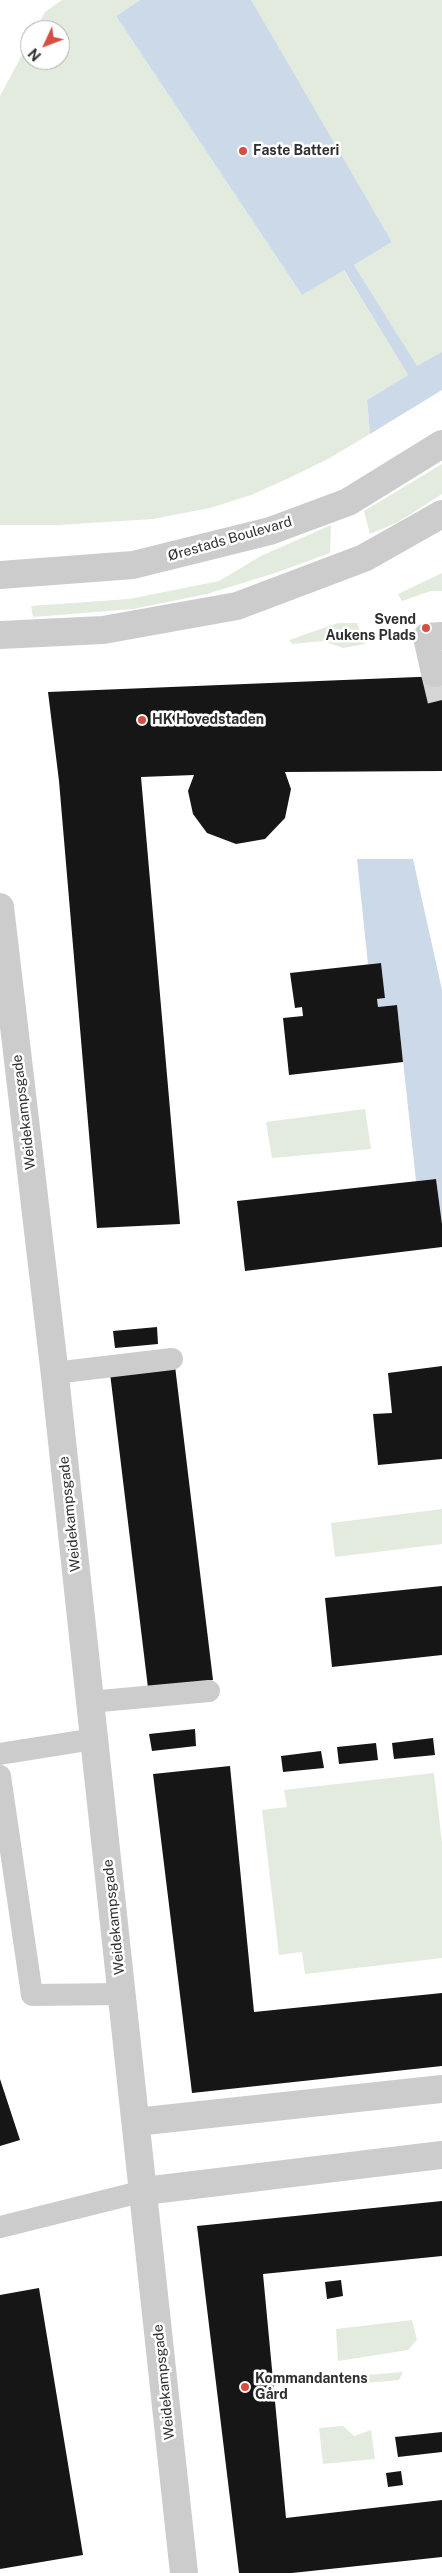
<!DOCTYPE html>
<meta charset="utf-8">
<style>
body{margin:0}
#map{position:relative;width:442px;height:2573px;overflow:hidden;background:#fff;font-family:"Public Sans",sans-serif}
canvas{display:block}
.north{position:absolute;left:20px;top:20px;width:50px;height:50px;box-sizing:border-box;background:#fff;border:1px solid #acacac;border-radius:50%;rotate:227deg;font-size:14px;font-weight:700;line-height:20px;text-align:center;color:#2f2f2f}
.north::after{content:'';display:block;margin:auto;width:18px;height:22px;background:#d44f42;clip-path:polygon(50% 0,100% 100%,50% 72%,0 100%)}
</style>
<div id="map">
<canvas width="442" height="2573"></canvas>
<div class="north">N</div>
</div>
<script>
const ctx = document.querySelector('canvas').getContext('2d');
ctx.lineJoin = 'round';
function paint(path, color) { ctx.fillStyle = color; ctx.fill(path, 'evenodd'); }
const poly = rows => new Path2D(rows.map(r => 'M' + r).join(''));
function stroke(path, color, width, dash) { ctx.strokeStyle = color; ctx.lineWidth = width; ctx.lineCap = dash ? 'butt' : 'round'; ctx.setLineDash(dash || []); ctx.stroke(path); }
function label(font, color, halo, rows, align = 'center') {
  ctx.font = font + ' "Public Sans",sans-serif'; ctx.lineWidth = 5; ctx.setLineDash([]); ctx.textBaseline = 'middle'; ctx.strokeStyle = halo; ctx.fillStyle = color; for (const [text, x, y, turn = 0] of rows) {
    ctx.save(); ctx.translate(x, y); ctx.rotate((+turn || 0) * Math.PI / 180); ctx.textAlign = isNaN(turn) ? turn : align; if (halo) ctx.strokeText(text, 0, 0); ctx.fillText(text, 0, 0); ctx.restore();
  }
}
paint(poly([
 [62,0,140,0,116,16,302,295,343,269,408,375,367,400,370,434,328,459,289,478,251,495,210,508,153,519,58,525,0,525,0,96,30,40,30,60,60,60,60,30,35,30,45,12],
 [250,0,442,0,442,352,417,367,354,265,392,242],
 [442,464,442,494,398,522,370,534,364,511],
 [331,525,330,553,275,573,207,594,133,609,33,617,31,606,129,599,219,581,261,556],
 [442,573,442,591,431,591,402,601,398,594],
 [338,623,357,623,365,644,343,648,323,641,292,644,289,640],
 [365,1109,371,1149,272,1158,266,1122],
 [442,1509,442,1544,335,1557,331,1523],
 [434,1773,442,1843,442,1958,305,1974,302,1952,279,1955,262,1810,287,1807,284,1790],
 [412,2320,417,2340,408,2350,338,2361,336,2329],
 [403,2372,399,2380,343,2385,343,2377],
 [343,2426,354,2436,371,2430,375,2459,323,2464,319,2428]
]), '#e3ebde');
paint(poly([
 [140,0,251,0,392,242,354,265,417,366,442,352,442,390,370,434,367,400,408,375,344,270,302,295,116,16],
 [357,859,413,859,442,990,442,1224,436,1179,416,1181,397,1005,378,1007,377,999,385,998,381,963,368,964]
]), '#ccd9e8');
paint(poly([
 [442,676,442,771,285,772,291,789,285,818,265,839,236,844,207,833,193,814,188,791,194,775,141,777,180,1224,97,1228,59,781,48,692],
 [381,963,385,998,377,999,378,1007,397,1005,403,1062,289,1075,283,1018,303,1016,302,1007,295,1008,290,973],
 [436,1179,442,1224,442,1247,245,1271,237,1201],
 [157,1327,158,1344,115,1348,113,1331],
 [175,1366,213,1680,148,1688,110,1373],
 [442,1366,442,1459,378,1465,373,1414,392,1413,388,1373],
 [442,1586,442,1655,332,1667,325,1598],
 [195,1729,196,1746,152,1751,149,1734],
 [433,1738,435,1755,394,1759,392,1743],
 [376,1743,378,1760,339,1764,337,1747],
 [321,1751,324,1768,283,1772,281,1756],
 [230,1766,254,2012,442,1993,442,2066,192,2093,153,1774],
 [0,2079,20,2140,0,2146],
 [442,2201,442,2256,263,2274,286,2518,442,2500,442,2557,292,2573,239,2573,197,2226],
 [341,2280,343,2296,327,2299,325,2282],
 [39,2288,83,2555,0,2569,0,2295],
 [442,2432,442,2452,398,2457,395,2437],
 [401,2471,403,2485,388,2487,386,2473]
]), '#161616');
stroke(poly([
 [435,673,442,702]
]), '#d5d5d5', 28, [28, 14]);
stroke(poly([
 [54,1373,172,1359],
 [90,1702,209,1691],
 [0,1754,94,1739],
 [0,1776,32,1995,122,1994],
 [0,2227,144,2191]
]), '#ccc', 22);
stroke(poly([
 [435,673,427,637,442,636],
 [0,907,54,1367,184,2573],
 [136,2122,442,2089],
 [144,2191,442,2155]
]), '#ccc', 28);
stroke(poly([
 [0,575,133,565,270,531,348,502,442,444],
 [0,635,103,630,237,606,364,558,442,514]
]), '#ccc', 28);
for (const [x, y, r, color] of [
 [243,151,5,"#d44f42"],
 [426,628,5,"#d44f42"],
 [142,720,5,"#d44f42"],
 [245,2387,5,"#d44f42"]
]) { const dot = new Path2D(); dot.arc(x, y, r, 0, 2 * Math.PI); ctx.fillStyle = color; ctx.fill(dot); stroke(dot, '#fff', 2); }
label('bold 14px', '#2f2f2f', '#fff', [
 ["Faste Batteri",253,151],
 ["Svend",416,620,"right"],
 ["Aukens Plads",416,636,"right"],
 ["HK Hovedstaden",152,720],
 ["Kommandantens",255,2379],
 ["Gård",255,2395]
], 'left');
label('14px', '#2f2f2f', '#fff', [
 ["Ørestads Boulevard",230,539,-16],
 ["Weidekampsgade",24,1112,-97],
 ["Weidekampsgade",70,1514,-96],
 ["Weidekampsgade",114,1917,-96],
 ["Weidekampsgade",164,2382,-96]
]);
</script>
